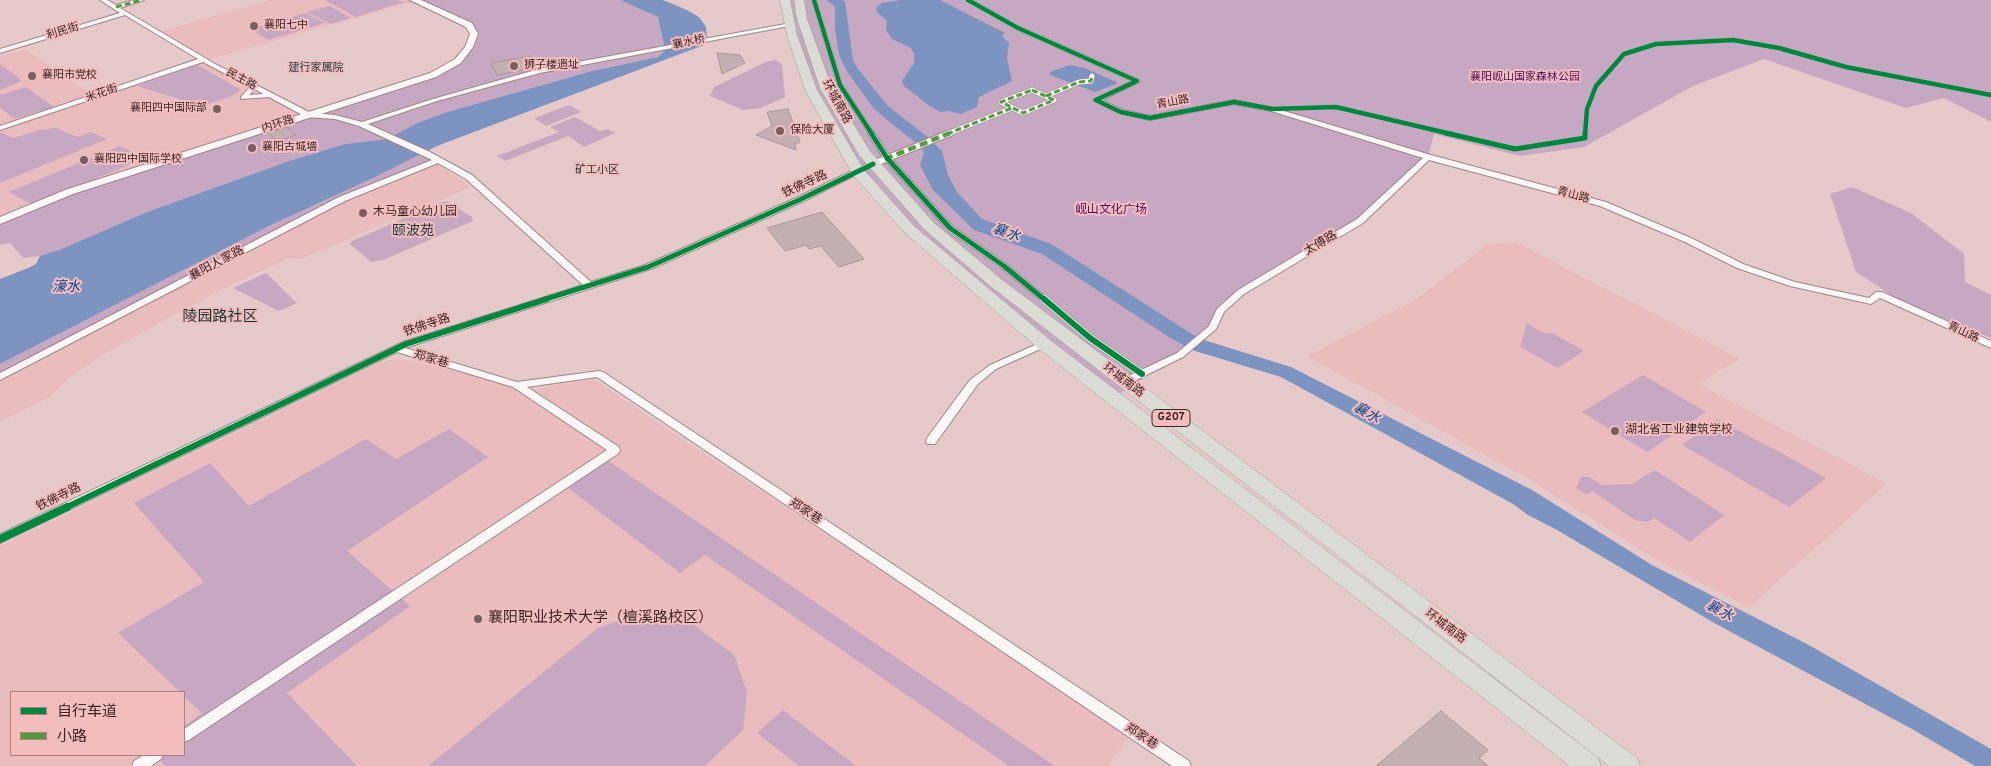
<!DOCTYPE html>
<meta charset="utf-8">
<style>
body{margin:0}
#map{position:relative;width:1991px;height:766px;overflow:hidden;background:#e6caca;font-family:Overpass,"Noto Sans SC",sans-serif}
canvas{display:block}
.legend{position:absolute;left:10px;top:691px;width:175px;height:65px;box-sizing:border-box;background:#f3bdbe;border:1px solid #aa8182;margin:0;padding:6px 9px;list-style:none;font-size:15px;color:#3c2728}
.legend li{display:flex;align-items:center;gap:10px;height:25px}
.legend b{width:25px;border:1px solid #aa8182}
</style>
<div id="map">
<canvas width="1991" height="766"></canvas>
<ul class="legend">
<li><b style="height:6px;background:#00873e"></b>自行车道</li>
<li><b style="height:6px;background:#529c41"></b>小路</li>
</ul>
</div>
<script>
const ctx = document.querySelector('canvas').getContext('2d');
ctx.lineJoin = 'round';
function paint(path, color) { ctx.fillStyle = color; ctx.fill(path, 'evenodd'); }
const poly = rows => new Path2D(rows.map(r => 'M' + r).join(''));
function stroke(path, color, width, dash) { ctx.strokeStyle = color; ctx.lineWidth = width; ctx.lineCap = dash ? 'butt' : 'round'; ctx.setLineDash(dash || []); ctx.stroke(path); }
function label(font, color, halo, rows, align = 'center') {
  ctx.font = font + ' Overpass,"Noto Sans SC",sans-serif'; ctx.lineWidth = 4; ctx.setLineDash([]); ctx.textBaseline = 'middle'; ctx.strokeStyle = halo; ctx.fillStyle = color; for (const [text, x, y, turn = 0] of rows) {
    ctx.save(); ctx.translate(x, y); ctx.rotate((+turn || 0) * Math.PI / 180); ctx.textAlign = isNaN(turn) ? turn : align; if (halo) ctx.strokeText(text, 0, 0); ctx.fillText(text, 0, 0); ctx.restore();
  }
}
paint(poly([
 [269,0,416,1,207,60,309,115,0,221,0,56,25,49,94,96,203,59,159,32],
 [437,163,471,187,301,259,290,258,214,293,107,352,69,378,48,398,0,422,0,379,348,198],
 [1516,242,1740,359,1698,384,1887,484,1749,607,1660,562,1527,478,1307,356,1414,301,1488,244],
 [397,358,534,389,594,379,661,425,1130,735,1108,766,0,766,0,546,380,363],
 [11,692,184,692,184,755,11,755]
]), '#eabcbd');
paint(poly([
 [325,0,398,0,404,2,356,17],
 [406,0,620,0,658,17,665,50,658,57,592,71,447,112,417,123,387,139,345,144,289,161,147,212,59,250,40,256,23,258,10,243,0,245,0,221,69,192,433,75,458,61,474,34,469,25],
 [785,0,1991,0,1991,122,1944,98,1906,108,1764,59,1693,86,1584,147,1520,156,1434,134,1428,157,1360,221,1241,292,1220,311,1218,322,1180,355,1114,397,979,289,858,172,811,90],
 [329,6,351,18,330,24,307,12],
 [306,13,325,23,268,40,250,29],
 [775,60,782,64,785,97,761,108,743,110,710,96,714,87,766,62],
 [0,64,19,78,21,81,0,90],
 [198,65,241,90,230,97,202,106,137,86],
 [26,87,54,107,15,119,0,108,0,95],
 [569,105,581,112,546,126,534,118],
 [575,117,600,131,608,129,615,133,584,147,568,136,505,161,497,156,559,132,550,127],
 [56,128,77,137,90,132,107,139,0,183,0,132,13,138,40,130],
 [120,146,145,158,33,205,9,192],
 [423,153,436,159,342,199,0,376,0,364,271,225],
 [1852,187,1911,213,1964,254,1965,282,1991,295,1991,338,1899,300,1856,272,1830,194],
 [447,201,472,217,473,221,383,260,371,262,350,244,352,241,441,202],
 [266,273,297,303,279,311,233,288],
 [1527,323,1543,333,1554,334,1584,351,1558,368,1520,347],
 [1643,375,1706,412,1647,452,1582,412],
 [1717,419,1781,453,1826,478,1789,507,1682,445],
 [449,429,488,457,347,551,410,606,287,693,357,766,165,766,156,755,184,755,184,726,202,713,184,696,184,692,180,692,118,633,204,582,134,503,210,463,249,506,366,439,396,459],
 [604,458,1055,766,1009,766,705,555,680,573,563,484],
 [1655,470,1724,515,1690,542,1654,518,1648,522,1635,520,1592,491,1588,495,1576,488,1581,477,1589,477,1602,485,1632,484],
 [646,611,686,619,734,655,747,692,743,730,705,766,428,766,598,628],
 [783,710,856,766,799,766,757,733]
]), '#c7a8c2');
paint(poly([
 [620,0,663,0,687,10,699,17,706,27,707,37,704,45,437,146,373,178,271,225,0,364,0,279,28,268,36,264,40,256,59,250,147,212,289,161,345,144,387,139,417,123,447,112,592,71,658,57,665,50,658,17],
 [827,0,842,0,845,2,853,60,858,69,888,106,930,139,942,151,948,175,957,192,982,219,1051,244,1192,334,1207,341,1291,367,1532,490,1652,565,1807,644,1991,749,1991,766,1975,766,1912,729,1716,624,1557,530,1528,515,1513,504,1281,377,1195,351,1172,339,1042,254,974,230,933,190,920,165,924,153,922,148,874,109,846,70,839,55,835,29,835,7],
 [901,0,940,0,1003,32,1005,33,1002,36,1009,43,1007,58,1012,81,979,97,977,107,960,114,949,111,940,112,927,104,904,86,902,81,914,63,914,54,911,48,892,39,886,30,887,21,877,12,876,8,881,3],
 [1070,65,1085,68,1118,83,1095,92,1050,75,1050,72]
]), '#7e94c0');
const building = poly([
 [717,53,740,55,745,63,722,74,717,53],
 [531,56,537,67,497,75,491,63,531,56],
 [788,109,800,142,795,144,796,150,756,135,772,126,767,112,788,109],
 [287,127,296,135,277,141,269,133,287,127],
 [822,212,864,259,839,267,821,246,809,249,806,245,785,251,767,228,822,212],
 [1441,711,1488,750,1479,758,1488,766,1376,766,1441,711]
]);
paint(building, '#c4afb2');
stroke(building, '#ac969a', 1);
const pedestrianFar2 = poly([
 [814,0,840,85,872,134],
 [968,0,1018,28,1137,81],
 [1032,90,1054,100,1023,113,1001,102,1032,90],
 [1046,96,1079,82,1091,81,1092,76],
 [947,134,1012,108]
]);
const pedestrianFar1 = poly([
 [871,133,887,158,950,228,1004,266,1045,300],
 [873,164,950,133]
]);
const pedestrian = poly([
 [1044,299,1090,338,1142,374]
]);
const minor = poly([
 [100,0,107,0,116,5,134,0,144,0,120,8,217,65,311,113,335,115,362,122,433,99,539,69,791,23,791,25,789,26,540,73,437,101,368,124,430,152,472,175,591,282,645,265,796,198,870,162,876,162,877,164,802,202,651,269,405,348,517,382,599,371,603,372,1189,761,1191,766,1172,766,597,377,527,387,619,447,620,450,619,453,189,740,184,742,184,729,607,450,513,387,397,352,0,543,0,534,403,342,583,285,466,179,438,163,345,201,0,380,0,373,339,197,432,160,359,126,335,119,306,117,269,97,241,99,241,97,250,87,203,62,0,130,0,126,198,59,125,15,0,53,0,49,120,13,100,0],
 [255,89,263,94,249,95,255,89],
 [1137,79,1140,81,1139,82,1102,100,1123,110,1150,116,1234,100,1274,108,1431,155,1606,202,1691,238,1743,264,1795,282,1869,298,1876,292,1882,292,1991,341,1991,348,1880,298,1871,304,1790,286,1737,268,1685,242,1600,206,1429,160,1363,223,1244,294,1224,312,1216,329,1183,357,1128,384,1120,384,1119,382,1120,380,1177,353,1209,326,1217,309,1238,290,1357,219,1423,158,1271,111,1234,104,1150,120,1119,113,1093,100,1137,79],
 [1044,341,1047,342,1049,344,1047,346,996,369,978,384,935,444,927,444,926,441,927,438,970,380,990,365,1044,341],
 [144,755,163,755,161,759,151,766,132,766,134,761,144,755]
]);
const tertiary = poly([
 [410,0,421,0,472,23,478,34,473,47,461,63,436,77,73,194,0,224,0,217,65,190,430,73,455,59,465,47,470,34,466,27,410,0]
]);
const trunk = poly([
 [780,0,790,0,797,35,817,90,864,170,915,227,1050,340,1598,758,1601,766,1570,766,1038,348,905,233,853,175,805,90,787,35,780,0],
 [794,0,804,0,807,19,832,88,869,150,934,223,1001,279,1637,758,1640,766,1609,766,989,285,924,229,859,155,820,88,797,19,794,0]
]);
stroke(pedestrianFar2, '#9c8687', 6);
stroke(pedestrianFar1, '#9c8687', 8);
stroke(pedestrian, '#9c8687', 9);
stroke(minor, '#9c8687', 2);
stroke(tertiary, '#9c8687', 2);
stroke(trunk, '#a29b91', 1);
stroke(pedestrianFar2, '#fbf7f7', 5);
stroke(pedestrianFar1, '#fbf7f7', 6);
stroke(pedestrian, '#fbf7f7', 8);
paint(minor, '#fbf7f7');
paint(tertiary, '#fbf7f7');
paint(trunk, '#dcdcd6');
stroke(poly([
 [116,7,141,0],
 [1032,90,1054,100,1023,113,1001,102,1032,90],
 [1046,96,1079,82,1091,81,1092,76],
 [947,134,1012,108]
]), '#529c41', 3, [6, 3]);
stroke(poly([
 [885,159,950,133]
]), '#529c41', 4.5, [8, 4.5]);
stroke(poly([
 [814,0,840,85,872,134],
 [968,0,1018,28,1137,81],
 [1137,81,1096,100,1121,112,1150,118,1234,102,1272,109,1336,107,1451,134],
 [1585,134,1587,109,1596,86,1624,54,1656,44,1733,40,1779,48,1846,67,1991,95]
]), '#00873e', 4.5);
stroke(poly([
 [871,133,887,158,950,228,1004,266,1045,300],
 [1446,133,1515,149,1585,138,1585,133],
 [543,300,648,267,799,200,873,164]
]), '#00873e', 5);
stroke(poly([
 [1044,299,1090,338,1142,374],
 [65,508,406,344,547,299]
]), '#00873e', 6);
stroke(poly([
 [0,539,67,507]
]), '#00873e', 8);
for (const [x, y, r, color] of [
 [254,26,5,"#786061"],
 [514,66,5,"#786061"],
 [32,76,5,"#786061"],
 [217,109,5,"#786061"],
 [780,131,5,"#786061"],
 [252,148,5,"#786061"],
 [84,160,5,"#786061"],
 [363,213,5,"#786061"],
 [1615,431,5,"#786061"],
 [478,619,5,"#786061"]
]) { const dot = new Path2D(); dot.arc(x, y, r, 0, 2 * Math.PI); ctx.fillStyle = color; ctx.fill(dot); stroke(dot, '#f3bdbe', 2); }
label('11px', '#3c2728', '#f3bdbe', [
 ["襄阳七中",264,26],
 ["狮子楼遗址",524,66],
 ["襄阳市党校",42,76],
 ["襄阳四中国际部",207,109,"right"],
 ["保险大厦",790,131],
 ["襄阳古城墙",262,148],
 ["襄阳四中国际学校",94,160]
], 'left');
label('11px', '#3c2728', '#f3bdbe', [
 ["利民街",63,32,-17],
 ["襄水桥",689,43,-12],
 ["民主路",241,80,28],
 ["米花街",102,94,-19],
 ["青山路",1173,103,-11],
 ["内环路",278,125,-18],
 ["青山路",1573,196,15],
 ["青山路",1963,333,25]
]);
label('11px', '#153838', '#f3bdbe', [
 ["建行家属院",316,69],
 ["矿工小区",597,171]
]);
label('11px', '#4c0d5f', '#f3bdbe', [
 ["襄阳岘山国家森林公园",1525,78]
]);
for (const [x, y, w] of [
 [1171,418,38]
]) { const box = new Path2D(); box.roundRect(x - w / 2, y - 8.5, w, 17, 4); ctx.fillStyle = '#f3bdbe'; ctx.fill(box); stroke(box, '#3c2728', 1); }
label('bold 11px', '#3c2728', null, [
 ["G207",1171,418]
]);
label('12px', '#3c2728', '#f3bdbe', [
 ["环城南路",836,102,61],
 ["铁佛寺路",805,185,-25],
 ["太傅路",1321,244,-31],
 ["襄阳人家路",217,264,-28],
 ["铁佛寺路",427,326,-18],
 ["郑家巷",431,360,16],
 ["环城南路",1123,381,37],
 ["铁佛寺路",59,498,-26],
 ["郑家巷",805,512,34],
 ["环城南路",1445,627,37],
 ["郑家巷",1141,737,34]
]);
label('12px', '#4c0d5f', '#f3bdbe', [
 ["岘山文化广场",1111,211]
]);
label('12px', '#3c2728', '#f3bdbe', [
 ["木马童心幼儿园",373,213],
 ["湖北省工业建筑学校",1625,431]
], 'left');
label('14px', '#153838', '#f3bdbe', [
 ["颐波苑",413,232]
]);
label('italic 14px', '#03448f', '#f3bdbe', [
 ["襄水",1006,234,19],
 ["濠水",66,288],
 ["襄水",1366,414,29],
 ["襄水",1719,612,28]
]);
label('15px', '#153838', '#f3bdbe', [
 ["陵园路社区",220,318]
]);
label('15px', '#3c2728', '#f3bdbe', [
 ["襄阳职业技术大学（檀溪路校区）",488,619]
], 'left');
</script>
